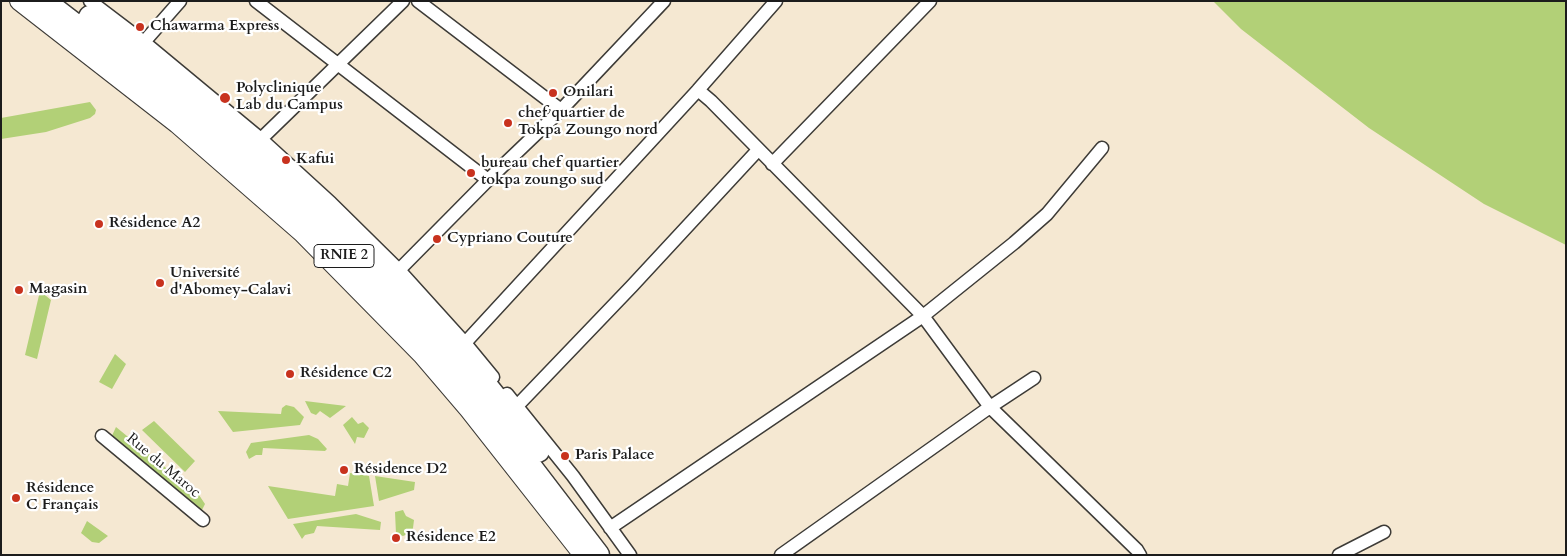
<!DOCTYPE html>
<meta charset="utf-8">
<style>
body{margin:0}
#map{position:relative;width:1567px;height:556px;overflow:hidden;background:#f5e8d2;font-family:Cardo,serif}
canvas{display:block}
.frame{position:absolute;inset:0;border:2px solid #1c1c1c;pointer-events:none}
</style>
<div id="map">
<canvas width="1567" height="556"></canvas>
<div class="frame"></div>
</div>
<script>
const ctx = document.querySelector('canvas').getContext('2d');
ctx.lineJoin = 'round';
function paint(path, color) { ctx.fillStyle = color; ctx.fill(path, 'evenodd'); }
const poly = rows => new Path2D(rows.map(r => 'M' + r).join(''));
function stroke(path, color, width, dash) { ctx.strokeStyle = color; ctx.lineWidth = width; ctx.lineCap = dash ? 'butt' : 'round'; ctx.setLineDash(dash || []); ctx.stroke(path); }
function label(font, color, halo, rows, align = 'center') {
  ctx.font = font + ' Cardo,serif'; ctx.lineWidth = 4.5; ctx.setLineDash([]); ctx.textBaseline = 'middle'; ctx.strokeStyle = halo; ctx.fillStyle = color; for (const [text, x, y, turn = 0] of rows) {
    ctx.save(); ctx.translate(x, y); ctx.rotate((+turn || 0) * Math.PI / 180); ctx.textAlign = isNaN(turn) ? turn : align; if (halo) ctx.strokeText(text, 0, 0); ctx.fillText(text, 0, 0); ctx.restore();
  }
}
paint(poly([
 [1213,1,1566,1,1566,245,1484,204,1369,128,1241,29],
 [90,102,96,110,95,114,90,118,46,132,1,139,1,118],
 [40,291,51,300,37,359,25,355],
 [115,354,126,364,112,389,99,382],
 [305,401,346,406,330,418,320,411,316,415,311,413],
 [286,405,294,407,304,417,300,425,233,432,218,411,281,414,282,408],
 [352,417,358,424,363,422,369,428,364,438,357,437,355,444,343,425],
 [154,421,195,461,185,472,142,430],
 [116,427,199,495,205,504,201,512,110,440],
 [309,435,318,439,327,449,325,451,263,448,262,455,256,455,249,459,246,452,251,443],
 [350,473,369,476,374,506,288,519,268,486,335,496,337,484,348,486],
 [375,476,415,482,414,490,379,501],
 [403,510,406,516,414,520,413,528,410,533,403,536,396,534,395,512],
 [356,514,381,522,380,530,317,526,314,533,305,535,302,539,293,524],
 [87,521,108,536,99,543,92,542,81,533]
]), '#b2d077');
const street = poly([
 [90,1,144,42,261,139,331,203,399,270,465,343,493,377],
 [256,1,488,180],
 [418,1,561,110],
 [144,42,180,1],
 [698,90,711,101,923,316,990,407,1137,550,1140,555],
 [261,139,403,1],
 [772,164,930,1],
 [399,270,488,180,561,110,664,1],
 [465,343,698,90,776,1],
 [507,394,573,476,630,555],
 [517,406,632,286,758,150],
 [102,436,203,520],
 [610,528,923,316,1014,243,1047,214,1102,148],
 [781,555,990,407,1034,378],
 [1339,555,1384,532]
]);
const secondary = poly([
 [19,1,177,124,302,233,422,355,469,410,583,555]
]);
const highway = poly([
 [44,1,131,68,252,170,372,283,436,353,517,449,598,555],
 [90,17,138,53,256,153,322,212,387,275,481,379,538,451]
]);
stroke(street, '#3d3b37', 15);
stroke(secondary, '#3d3b37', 20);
stroke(highway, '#3d3b37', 25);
stroke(street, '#fff', 12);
stroke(secondary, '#fff', 18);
stroke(highway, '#fff', 22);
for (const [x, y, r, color] of [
 [140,27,5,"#c8321e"],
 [553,93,5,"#c8321e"],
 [225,98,6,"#c8321e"],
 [508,123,5,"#c8321e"],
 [286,160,5,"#c8321e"],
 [471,173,5,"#c8321e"],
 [99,224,5,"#c8321e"],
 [437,239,5,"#c8321e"],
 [160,283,5,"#c8321e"],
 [19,290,5,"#c8321e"],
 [290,374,5,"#c8321e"],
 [565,456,5,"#c8321e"],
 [344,470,5,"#c8321e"],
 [16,498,5,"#c8321e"],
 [396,538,5,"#c8321e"]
]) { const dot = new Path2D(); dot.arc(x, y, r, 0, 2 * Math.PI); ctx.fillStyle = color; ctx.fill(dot); stroke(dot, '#fff', 2); }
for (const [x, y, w] of [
 [344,256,60]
]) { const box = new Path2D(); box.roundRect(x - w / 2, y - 11.5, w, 23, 4); ctx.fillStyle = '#fff'; ctx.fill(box); stroke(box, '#1c1c1c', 1); }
label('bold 14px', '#1c1c1c', null, [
 ["RNIE 2",344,256]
]);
label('bold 15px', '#1c1c1c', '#fff', [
 ["Chawarma Express",150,27],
 ["Polyclinique",236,89],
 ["Lab du Campus",236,106],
 ["Onilari",563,93],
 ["chef quartier de",518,114],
 ["Tokpa Zoungo nord",518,131],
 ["Kafui",296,160],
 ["bureau chef quartier",481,164],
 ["tokpa zoungo sud",481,181],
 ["Résidence A2",109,224],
 ["Cypriano Couture",447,239],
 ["Université",170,274],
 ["d'Abomey-Calavi",170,291],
 ["Magasin",29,290],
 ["Résidence C2",300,374],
 ["Paris Palace",575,456],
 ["Résidence D2",354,470],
 ["Résidence",26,489],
 ["C Français",26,506],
 ["Résidence E2",406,538]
], 'left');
label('15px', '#1c1c1c', '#fff', [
 ["Rue du Maroc",163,466,40]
]);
</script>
